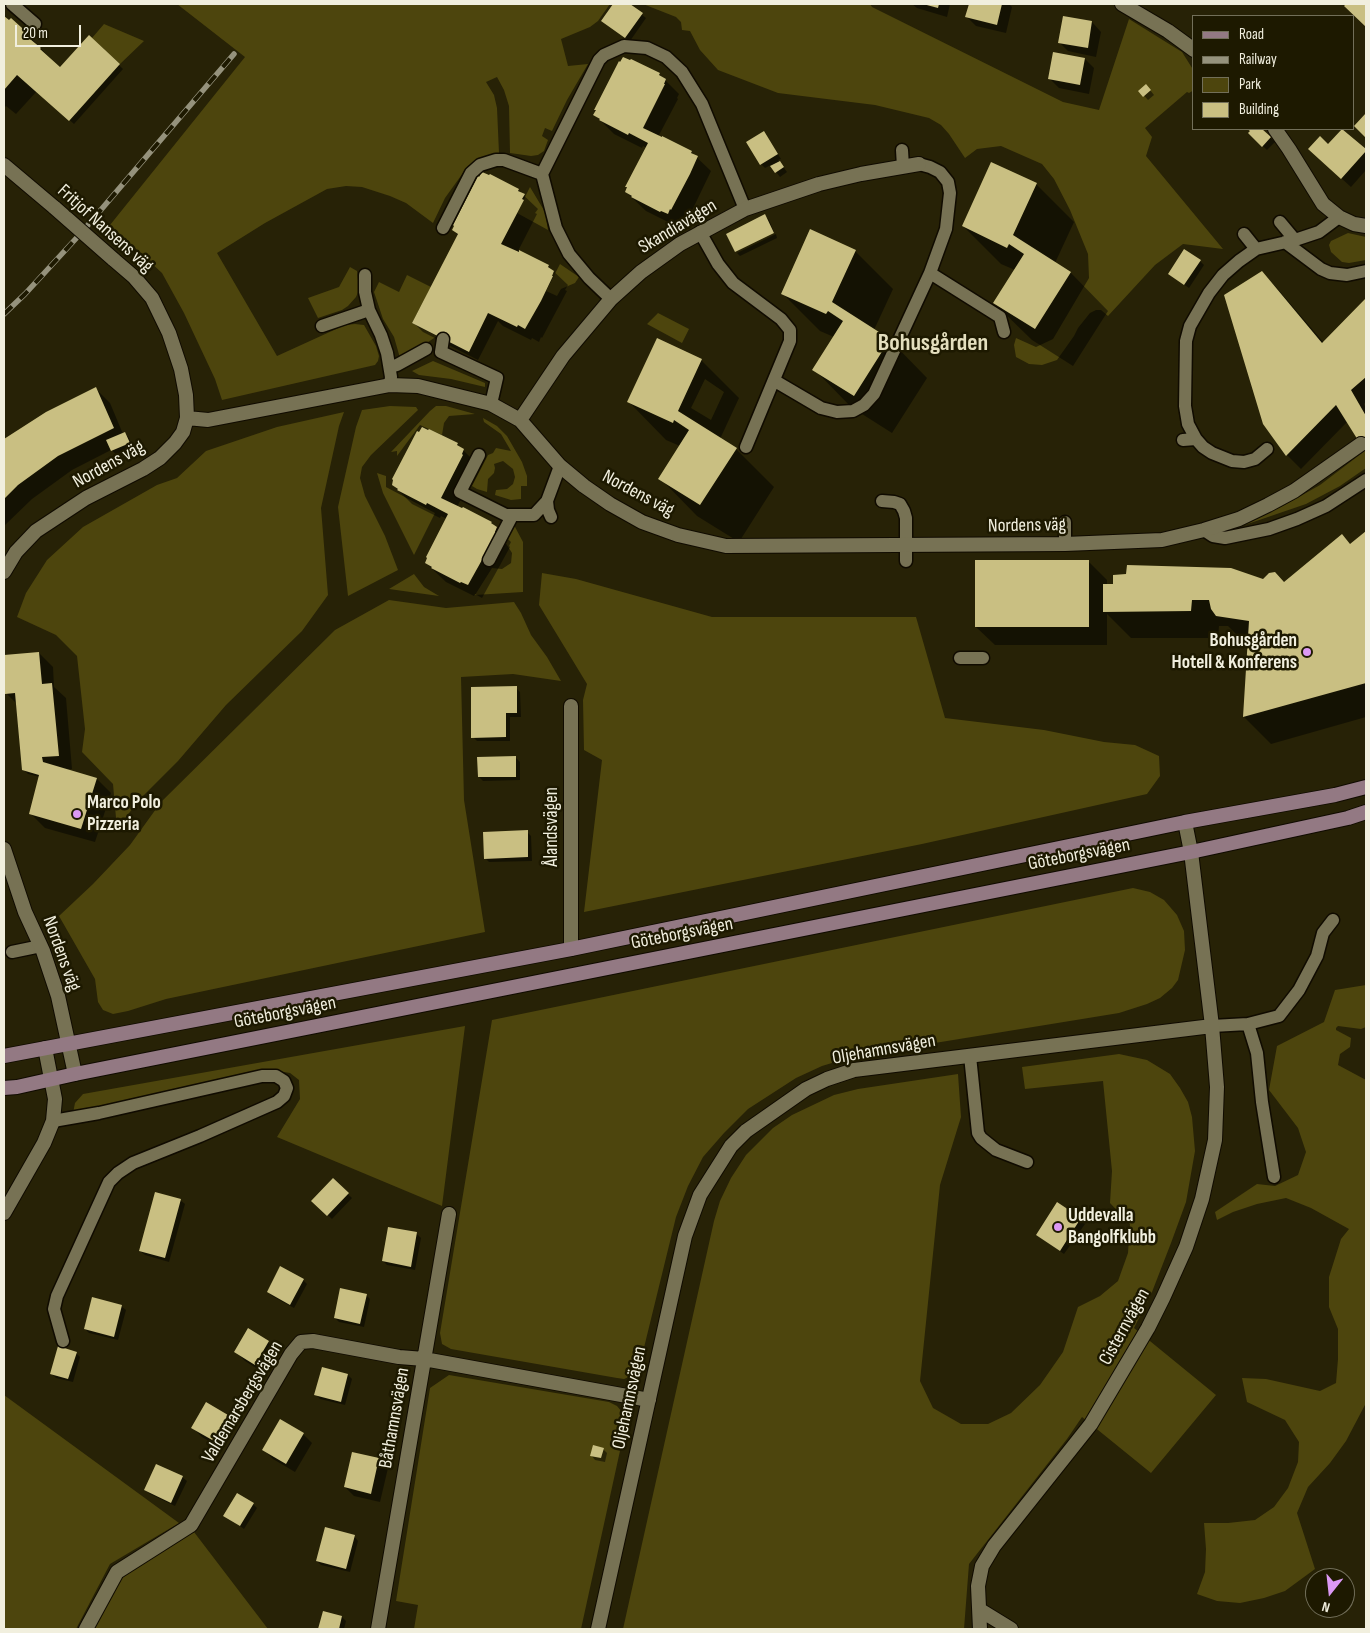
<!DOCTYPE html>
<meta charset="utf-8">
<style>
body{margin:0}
#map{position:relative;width:1370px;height:1633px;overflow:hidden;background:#272206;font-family:"Sofia Sans Condensed",sans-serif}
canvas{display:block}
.frame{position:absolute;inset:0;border:5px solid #f1efde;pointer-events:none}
.legend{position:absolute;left:1192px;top:15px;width:162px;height:115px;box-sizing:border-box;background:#1d1900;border:1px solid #726f59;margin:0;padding:6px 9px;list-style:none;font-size:15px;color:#f1efde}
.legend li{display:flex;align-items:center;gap:10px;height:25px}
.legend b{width:25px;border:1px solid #726f59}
.north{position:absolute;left:1305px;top:1568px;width:50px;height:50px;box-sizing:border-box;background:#1d1900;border:1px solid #726f59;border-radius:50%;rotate:196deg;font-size:14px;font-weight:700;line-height:20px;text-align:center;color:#f1efde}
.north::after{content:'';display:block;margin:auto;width:18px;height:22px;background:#dc99f4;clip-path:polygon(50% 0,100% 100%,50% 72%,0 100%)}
.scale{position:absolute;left:15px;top:25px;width:66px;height:22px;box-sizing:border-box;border:2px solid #f1efde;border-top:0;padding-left:6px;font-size:15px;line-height:18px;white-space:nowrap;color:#f1efde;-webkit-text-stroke:4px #1d1900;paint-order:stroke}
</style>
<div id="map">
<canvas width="1370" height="1633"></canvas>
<div class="frame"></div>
<ul class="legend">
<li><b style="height:6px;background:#937983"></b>Road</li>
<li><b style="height:6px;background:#95927c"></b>Railway</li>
<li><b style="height:14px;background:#4d450d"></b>Park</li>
<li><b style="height:14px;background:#c9bf82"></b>Building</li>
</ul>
<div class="north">N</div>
<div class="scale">20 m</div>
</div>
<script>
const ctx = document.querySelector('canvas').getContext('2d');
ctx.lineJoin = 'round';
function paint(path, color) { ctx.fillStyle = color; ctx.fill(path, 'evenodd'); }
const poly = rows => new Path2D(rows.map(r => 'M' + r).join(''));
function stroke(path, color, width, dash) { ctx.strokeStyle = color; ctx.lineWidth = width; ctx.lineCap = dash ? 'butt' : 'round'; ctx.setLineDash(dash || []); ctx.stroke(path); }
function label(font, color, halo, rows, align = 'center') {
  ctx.font = font + ' "Sofia Sans Condensed",sans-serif'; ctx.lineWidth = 5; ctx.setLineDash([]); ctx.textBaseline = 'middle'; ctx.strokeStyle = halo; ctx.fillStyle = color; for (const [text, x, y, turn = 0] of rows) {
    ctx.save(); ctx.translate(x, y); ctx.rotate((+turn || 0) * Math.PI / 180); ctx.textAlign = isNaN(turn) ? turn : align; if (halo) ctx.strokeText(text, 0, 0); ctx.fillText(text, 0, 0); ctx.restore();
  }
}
paint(poly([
 [177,4,610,4,598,21,590,27,561,39,568,66,588,64,567,100,552,131,545,128,542,136,548,140,544,151,538,155,531,156,510,153,509,106,504,90,497,77,486,82,494,95,497,108,499,153,487,156,468,166,445,198,433,223,406,203,390,196,362,187,346,186,327,189,265,223,217,253,277,356,345,325,355,324,364,325,376,346,379,356,378,361,375,365,222,400,215,379,184,313,162,273,110,225,245,57],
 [643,4,870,4,872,7,1063,102,1099,110,1129,19,1182,52,1194,71,1194,90,1189,93,1187,92,1145,128,1152,137,1146,156,1223,249,1183,244,1155,265,1108,316,1101,310,1096,310,1090,313,1078,328,1074,336,1057,360,1042,365,1029,364,1016,357,1014,345,1016,338,1036,347,1053,339,1089,278,1088,254,1070,210,1054,179,1042,164,1001,146,977,149,965,158,949,134,941,125,929,118,875,105,778,93,718,70,700,50,690,31,682,30,681,22,676,17],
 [104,24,144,41,120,64,92,38],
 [530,187,545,212,548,230,517,213],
 [1348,233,1366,237,1366,260,1349,263,1342,262,1331,252,1329,245,1331,241],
 [560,264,579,277,575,283,561,289,557,296,546,291],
 [350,267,357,271,359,290,356,297,348,306,342,310,318,318,308,298,339,287],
 [407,275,431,287,412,323,437,336,412,353,400,358,394,337,383,319,374,292,379,282,399,292],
 [658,313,689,329,682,343,647,324],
 [433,361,485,383,485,387,451,379,419,375,412,371],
 [705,379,724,392,711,420,691,408],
 [390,406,416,407,418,410,371,455,362,467,360,478,365,496,385,536,398,570,348,596,338,507,356,427,362,410],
 [436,406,446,406,475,414,449,416,444,423,442,435,420,425,397,456,397,451,391,452,430,411],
 [344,412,339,426,321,508,328,595,302,631,226,705,178,761,139,800,117,829,113,784,82,752,85,729,77,656,56,635,17,617,26,593,47,560,83,527,157,485,177,478,206,451,277,427],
 [483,418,497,426,507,436,522,462,527,476,527,486,521,486,521,499,511,500,495,495,496,490,507,489,513,484,515,477,513,469,503,461,494,464,495,468,494,473,488,479,487,492,477,489,472,486,488,455,493,453,496,448,511,451,501,434,484,422],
 [1366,450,1366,468,1340,486,1306,504,1233,529,1232,528,1281,507,1320,485],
 [377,473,386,476,386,487,435,513,414,555,383,493],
 [514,525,523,542,523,592,475,595,492,568,502,569,511,563,512,553,505,542],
 [542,573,576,579,712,617,916,617,945,718,1044,730,1104,742,1135,745,1159,756,1160,776,1147,794,922,844,584,912,602,760,584,750,583,700,587,684,539,605],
 [414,574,424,587,439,596,389,589],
 [389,600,446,608,514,602,521,613,531,635,547,657,561,681,513,674,461,677,464,800,485,932,166,999,128,1011,113,1014,103,1010,98,1002,95,979,59,916,93,884,130,845,161,802,335,630],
 [1133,888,1150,892,1164,900,1177,915,1184,931,1185,950,1178,980,1172,988,1160,998,1147,1004,1119,1013,855,1056,822,1066,796,1078,748,1109,724,1133,703,1157,688,1186,676,1217,639,1368,636,1374,624,1379,617,1378,451,1349,442,1344,440,1333,492,1020],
 [1366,985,1366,1027,1361,1029,1338,1026,1336,1028,1336,1030,1351,1038,1350,1047,1340,1054,1338,1065,1366,1080,1366,1403,1346,1441,1330,1463,1308,1487,1297,1513,1315,1569,1285,1591,1264,1598,1240,1603,1217,1601,1197,1594,1205,1572,1206,1549,1204,1523,1228,1523,1255,1520,1274,1507,1288,1488,1298,1462,1299,1442,1285,1420,1247,1402,1242,1378,1266,1379,1320,1391,1336,1383,1338,1359,1338,1329,1329,1307,1329,1277,1341,1239,1349,1229,1311,1208,1286,1198,1257,1204,1233,1212,1217,1220,1215,1212,1257,1184,1275,1186,1298,1175,1306,1152,1298,1128,1269,1090,1277,1046,1324,1022,1335,990],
 [465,1026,442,1206,277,1137,300,1099,299,1080,290,1073,278,1071,73,1113,75,1103,83,1094],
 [1119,1054,1147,1060,1170,1074,1180,1088,1188,1102,1192,1117,1195,1151,1186,1202,1171,1243,1152,1292,1134,1328,1216,1395,1151,1473,1082,1417,1067,1439,969,1564,964,1629,623,1629,714,1221,720,1201,731,1178,746,1155,773,1128,792,1115,834,1095,858,1089,958,1074,961,1117,940,1185,920,1381,933,1408,961,1424,988,1424,1011,1413,1040,1385,1063,1352,1078,1307,1100,1296,1118,1281,1128,1253,1130,1224,1110,1203,1112,1171,1103,1081,1025,1089,1022,1067],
 [449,1375,609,1402,617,1406,622,1412,625,1428,581,1629,414,1629,418,1605,396,1601,430,1388],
 [4,1395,179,1523,110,1564,76,1629,4,1629],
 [194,1532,268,1629,94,1629,118,1579]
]), '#4d450d');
paint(poly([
 [614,4,628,4,646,18,630,41,602,21],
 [912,4,950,4,947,17,917,8],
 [970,4,1009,4,1012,7,1006,33,976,26,967,17],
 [4,18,31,38,60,69,89,37,123,69,74,124,37,91,16,114,6,106,5,107,4,106],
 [1092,22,1101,32,1096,57,1068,51,1059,42],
 [1085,59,1094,68,1089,94,1059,88,1050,79],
 [659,74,679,94,677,98,678,99,658,137,691,152,711,171,686,223,684,222,682,227,675,223,674,225,646,211,626,192,647,148,643,146,642,148,614,134,595,115],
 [1146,85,1154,95,1148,100,1140,91],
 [1249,129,1265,129,1263,131,1275,142,1267,150,1249,133,1251,131],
 [1343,130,1366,151,1366,170,1351,187,1319,158],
 [764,133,781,159,778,160,787,172,780,177,771,165,765,168,761,164],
 [1036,184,1074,222,1055,263,1071,273,1108,311,1073,366,1032,340,994,303,1015,270,1001,264,963,226],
 [518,190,538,209,535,213,537,214,518,251,548,266,568,285,565,290,567,291,542,338,541,337,539,342,532,338,531,340,503,326,498,321,478,360,423,332,414,323,459,236,453,230],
 [552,273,555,273,550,282,548,281],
 [765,216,769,220,774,232,736,251],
 [776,234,777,238,740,256,737,253],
 [855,251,893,289,874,330,890,340,927,378,892,433,851,407,814,369,834,337,820,331,782,293],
 [1200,261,1204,265,1189,288,1169,274],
 [1262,273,1276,287,1324,343,1366,299,1366,402,1364,404,1366,409,1366,451,1348,421,1301,469,1287,455,1264,423],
 [701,360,739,398,720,439,736,449,774,487,739,542,697,516,660,478,680,446,666,440,629,402],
 [96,389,110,403,123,434,125,433,129,438,133,448,116,454,111,450,72,470,32,499,4,526,4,440,47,413],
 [429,430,457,444,477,464,476,470,457,507,491,523,511,542,509,546,510,547,482,598,475,594,474,596,446,582,426,563,447,519,441,516,440,518,412,504,393,485],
 [1366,532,1366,717,1271,744,1244,717,1249,643,1244,642,1228,626,1219,626,1218,638,1131,638,1107,614,1107,645,995,645,976,627,1089,562,1107,580,1107,585,1264,580,1285,583,1351,545],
 [39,653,53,667,54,687,66,698,72,769,65,770,97,779,111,793,95,842,45,828,31,814,40,777,28,774,23,769,18,705,6,693,4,656],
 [516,688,520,692,521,717,510,717,510,741,477,741,473,737],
 [516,758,520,762,520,780,483,781,479,777],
 [527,832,531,836,532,861,489,862,485,858],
 [333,1180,352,1198,332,1219,313,1201],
 [180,1200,185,1204,169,1262,145,1255,140,1251],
 [1057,1204,1085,1224,1064,1254,1037,1235],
 [417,1234,421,1238,415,1270,387,1265,383,1261],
 [303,1280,307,1284,294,1308,272,1296,268,1292],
 [366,1295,370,1299,364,1327,339,1322,335,1318],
 [121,1306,126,1310,118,1340,89,1333,85,1329],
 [268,1342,277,1351,264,1373,245,1361,236,1352],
 [76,1353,80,1357,73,1382,56,1378,51,1373],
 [323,1368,348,1375,352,1379,345,1405,320,1399,316,1394],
 [206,1404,228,1416,237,1425,223,1449,202,1437,193,1428],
 [303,1434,312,1443,295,1472,273,1459,264,1450],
 [603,1449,607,1453,605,1462,595,1460,591,1455],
 [379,1459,388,1468,380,1502,354,1496,345,1487],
 [182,1477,187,1481,175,1506,150,1494,145,1490],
 [253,1504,257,1508,244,1529,225,1515],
 [354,1536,358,1541,350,1572,321,1565,317,1561],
 [323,1613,342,1617,346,1621,344,1629,320,1629]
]), '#0007');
paint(poly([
 [613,4,630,4,643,13,625,38,601,21],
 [923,4,939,4,938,8],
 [969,4,1002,4,997,25,965,17],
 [1346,4,1366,4,1366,27,1344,6],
 [4,16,9,20,11,18,32,37,30,39,41,48,40,49,60,67,89,35,120,64,69,121,17,75,4,90],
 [1063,16,1092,21,1088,48,1058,43],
 [1053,52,1085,58,1080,85,1048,79],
 [623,57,630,60,631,59,660,73,659,75,666,79,664,84,665,84,643,128,662,137,662,136,692,151,691,153,698,156,690,174,671,210,670,209,668,214,661,211,660,212,631,197,632,196,625,192,627,187,625,187,648,143,629,133,628,135,599,120,600,119,593,115,596,110,594,110,619,61,620,62],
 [1146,84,1151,90,1143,97,1138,91],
 [1366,113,1366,138,1354,126],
 [1247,129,1262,129,1271,137,1262,147,1248,133,1250,131],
 [1342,129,1366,149,1366,151,1341,179,1308,149,1320,136,1328,144],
 [764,131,778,154,760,165,746,142],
 [780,161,784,167,775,173,770,166],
 [991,162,1037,183,1013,235,1071,272,1035,329,993,303,1024,254,1009,244,1007,248,962,226],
 [482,172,489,175,490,174,519,189,518,191,525,194,522,199,524,200,501,244,519,252,519,250,549,265,548,267,554,271,552,276,553,276,541,301,525,329,518,325,517,327,488,313,469,352,412,323,458,234,452,230,454,226,453,225,478,176,479,177],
 [765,214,774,233,735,252,726,234],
 [810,229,856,250,832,302,890,339,854,396,812,370,843,321,828,311,826,314,781,294],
 [1184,249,1201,260,1184,285,1168,274],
 [1262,271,1322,343,1366,298,1366,377,1351,390,1366,416,1366,453,1336,405,1286,456,1263,424,1224,295],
 [657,338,702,359,678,411,737,448,700,505,658,479,689,430,674,420,673,423,627,402],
 [96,387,114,428,58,456,18,485,4,499,4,439,46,412],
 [422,427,428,430,429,429,458,443,457,445,464,449,462,454,463,455,441,498,462,508,463,507,492,522,491,523,497,527,495,532,497,533,468,585,461,582,460,583,431,568,432,567,425,563,427,558,426,557,448,514,427,503,426,505,397,490,398,489,392,485,393,480,392,479,417,431,419,432],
 [125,432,130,443,111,451,106,440],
 [1366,531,1366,683,1243,717,1249,621,1216,616,1211,609,1209,600,1192,600,1191,611,1103,612,1103,584,1113,584,1113,575,1126,574,1127,565,1231,568,1263,579,1269,573,1275,572,1284,582,1342,534,1350,544],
 [975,560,1089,560,1089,627,975,627],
 [39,652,42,684,52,683,59,756,42,757,43,762,97,778,81,829,29,814,39,775,22,770,15,693,5,694,4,655],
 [517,686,517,713,506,713,506,737,471,738,471,687],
 [516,756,516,777,478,777,477,757],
 [528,830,528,857,484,859,483,832],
 [333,1178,349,1193,327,1216,311,1201],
 [155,1192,181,1199,165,1258,139,1251],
 [1057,1202,1081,1218,1060,1251,1036,1235],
 [388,1227,417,1232,411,1267,382,1261],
 [280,1266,304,1279,290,1305,267,1292],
 [340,1288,367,1294,360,1324,334,1318],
 [92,1297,122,1305,114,1337,84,1329],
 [248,1328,269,1341,255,1365,234,1352],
 [58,1346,77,1352,68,1379,50,1374],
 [322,1367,348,1374,341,1402,314,1395],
 [206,1402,228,1415,214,1441,191,1428],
 [280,1419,304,1433,286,1464,262,1450],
 [593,1445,604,1448,601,1458,590,1456],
 [352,1452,379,1458,371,1494,344,1487],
 [156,1464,183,1476,171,1503,144,1490],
 [237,1493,254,1503,240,1526,223,1516],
 [325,1527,355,1535,346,1569,316,1561],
 [323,1611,342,1616,339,1629,318,1629]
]), '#c9bf82');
const service = poly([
 [12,4,35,24],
 [902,150,903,167],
 [919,164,930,167,940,172,948,182,950,193,946,229,930,273,1000,317,1004,332],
 [1280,222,1295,240],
 [443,228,471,173,480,165,496,160,504,160,542,174],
 [700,232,718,264,733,283,781,319,790,330,790,341,746,447],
 [1244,234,1256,249],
 [1285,242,1321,269,1330,273,1347,275,1366,271],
 [365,275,365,292,369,310,381,335,387,353,391,377,390,385],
 [611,299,589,278,569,254,556,228,542,174,599,60,604,55,624,46,647,48,666,57,682,72,702,104,745,209],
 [322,326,369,310],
 [443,339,441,352,497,378,491,404],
 [390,367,397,365,426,349],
 [775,381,821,408,837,412,853,411,864,405,874,394,930,273],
 [1183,440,1196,439],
 [1267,449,1255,459,1244,462,1232,461,1212,453,1203,447,1196,439,1188,424,1185,406,1186,341,1190,326,1209,293,1223,275,1239,261,1256,249,1295,240,1319,232,1339,217],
 [479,455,460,492,506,515,534,515,547,501,560,466],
 [547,501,548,510,551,517],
 [882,501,894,502,900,504,904,511,906,518,906,561],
 [1065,522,1065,544],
 [1204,530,1213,536,1225,538,1269,529,1297,519,1326,506,1366,480],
 [489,560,512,516],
 [960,658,983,658],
 [12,952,41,946],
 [1248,1024,1257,1053,1262,1102,1274,1177],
 [1212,1026,1248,1024,1279,1016,1299,990,1317,956,1323,933,1333,920],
 [970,1056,978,1133,981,1138,996,1150,1027,1162],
 [53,1121,99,1113,262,1076,276,1076,284,1081,287,1088,284,1096,277,1102,200,1136,133,1163,118,1173,109,1182,57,1296,54,1309,63,1341]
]);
const minor = poly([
 [1122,4,1168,31,1194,50],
 [1275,129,1289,149,1323,204,1339,217,1354,224,1366,226],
 [4,165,55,208],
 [113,259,134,277,152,298,169,333,181,369,186,395,187,418],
 [520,420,563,356,611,299,641,272,680,244,745,209,819,184,861,174,919,164],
 [4,572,16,552,36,531,86,498,143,469,160,458,175,443,183,432,187,418,208,420,390,385,418,386,491,404,520,420,560,466,584,486,610,504,642,522,678,535,726,546,1065,544,1162,540,1204,530,1239,519,1268,505,1294,491,1361,444],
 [571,706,571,949],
 [4,849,25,912,43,951,58,996,75,1074],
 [4,1213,44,1143,53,1121,55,1099,45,1048],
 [980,1610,1011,1629],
 [86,1629,117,1572,191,1525,291,1354,301,1342,313,1341,399,1357,424,1359,649,1400],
 [378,1629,449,1214],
 [598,1629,685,1236,700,1195,731,1146,746,1131,806,1089,827,1079,854,1070,1212,1026,1191,852,1185,822],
 [980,1629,978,1586,982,1566,994,1546,1091,1424,1148,1328,1163,1298,1186,1247,1202,1199,1215,1140,1217,1087,1212,1026]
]);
const secondary = poly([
 [4,1056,571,949,1185,822,1335,795,1366,787],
 [4,1088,17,1087,75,1074,1191,852,1348,818,1366,812]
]);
stroke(service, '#100b00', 15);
stroke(minor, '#100b00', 16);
stroke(secondary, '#100b00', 16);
stroke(service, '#777254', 12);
stroke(minor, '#777254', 14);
stroke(secondary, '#937983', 14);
const rail = poly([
 [4,314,25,294,82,232,234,54]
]);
stroke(rail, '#95927c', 5.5);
stroke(rail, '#1d1900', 4, [11]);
const minorBridge = poly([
 [55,208,113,259]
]);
stroke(minorBridge, '#100b00', 16, []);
stroke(minorBridge, '#777254', 14);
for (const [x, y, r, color] of [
 [1307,652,5,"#dc99f4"],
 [77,814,5,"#dc99f4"],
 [1058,1227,5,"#dc99f4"]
]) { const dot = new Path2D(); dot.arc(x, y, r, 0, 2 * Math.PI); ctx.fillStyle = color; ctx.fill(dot); stroke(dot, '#1d1900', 2); }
label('19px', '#f1efde', '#1d1900', [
 ["Skandiavägen",678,227,-31],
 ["Fritjof Nansens väg",105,229,42],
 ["Nordens väg",109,465,-29],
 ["Nordens väg",638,494,28],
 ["Nordens väg",1027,526,-1],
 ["Ålandsvägen",552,827,-90],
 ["Göteborgsvägen",1079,855,-11],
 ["Göteborgsvägen",682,934,-11],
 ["Nordens väg",61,954,70],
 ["Göteborgsvägen",285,1013,-11],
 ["Oljehamnsvägen",884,1050,-10],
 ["Cisternvägen",1125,1327,-61],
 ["Oljehamnsvägen",630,1398,-78],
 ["Valdemarsbergsvägen",243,1402,-59],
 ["Båthamnsvägen",395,1418,-80]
]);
label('bold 19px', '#f1efde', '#1d1900', [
 ["Bohusgården",1297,641,"right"],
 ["Hotell & Konferens",1297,663,"right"],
 ["Marco Polo",87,803],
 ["Pizzeria",87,825],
 ["Uddevalla",1068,1216],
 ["Bangolfklubb",1068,1238]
], 'left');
label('bold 24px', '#e4dfbe', '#1d1900', [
 ["Bohusgården",933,344]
]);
</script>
